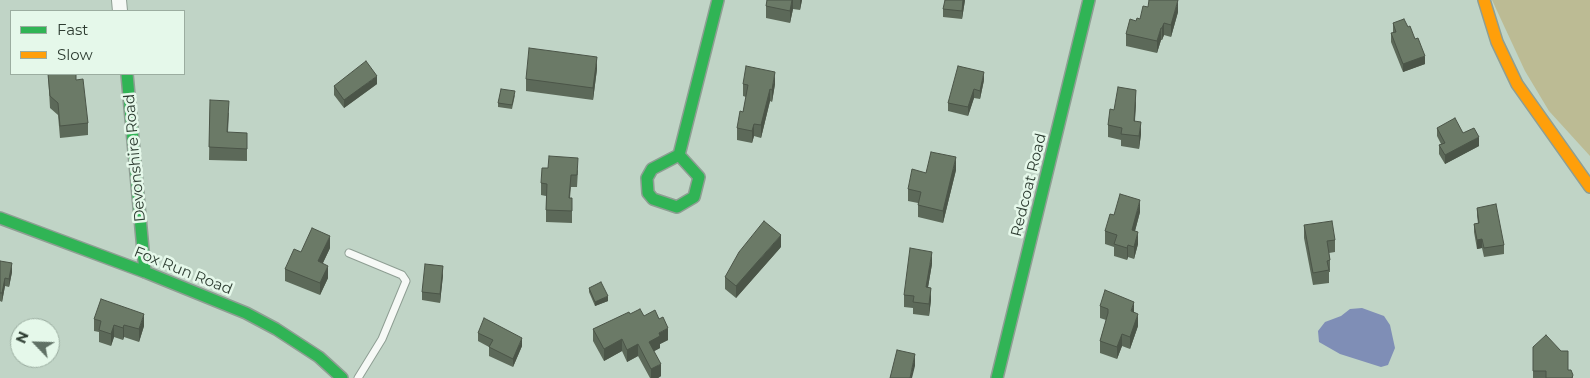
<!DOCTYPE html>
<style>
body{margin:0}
#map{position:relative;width:1590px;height:378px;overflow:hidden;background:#c0d4c6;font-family:Montserrat,sans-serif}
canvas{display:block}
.legend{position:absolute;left:10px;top:10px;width:175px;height:65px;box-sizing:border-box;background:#e5f8ea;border:1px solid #9bada0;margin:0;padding:6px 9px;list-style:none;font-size:15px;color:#2d3c31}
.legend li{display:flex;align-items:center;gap:10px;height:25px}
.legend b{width:25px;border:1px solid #9bada0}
.north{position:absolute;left:10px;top:318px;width:50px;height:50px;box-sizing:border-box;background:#e5f8ea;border:1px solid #9bada0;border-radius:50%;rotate:294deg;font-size:14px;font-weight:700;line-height:20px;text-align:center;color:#2d3c31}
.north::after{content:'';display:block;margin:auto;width:18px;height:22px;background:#607165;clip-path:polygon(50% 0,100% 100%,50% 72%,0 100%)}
</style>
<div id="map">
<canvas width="1590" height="378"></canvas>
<ul class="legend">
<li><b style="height:6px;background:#30b455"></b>Fast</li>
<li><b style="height:6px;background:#ff9f0a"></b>Slow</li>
</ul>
<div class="north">N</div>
</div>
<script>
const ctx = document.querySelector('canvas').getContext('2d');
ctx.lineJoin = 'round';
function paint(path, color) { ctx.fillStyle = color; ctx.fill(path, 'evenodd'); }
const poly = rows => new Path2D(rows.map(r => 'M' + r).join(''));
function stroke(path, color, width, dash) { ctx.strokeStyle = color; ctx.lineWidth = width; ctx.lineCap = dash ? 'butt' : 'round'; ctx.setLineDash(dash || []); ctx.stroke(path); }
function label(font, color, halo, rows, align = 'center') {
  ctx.font = font + ' Montserrat,sans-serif'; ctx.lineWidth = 5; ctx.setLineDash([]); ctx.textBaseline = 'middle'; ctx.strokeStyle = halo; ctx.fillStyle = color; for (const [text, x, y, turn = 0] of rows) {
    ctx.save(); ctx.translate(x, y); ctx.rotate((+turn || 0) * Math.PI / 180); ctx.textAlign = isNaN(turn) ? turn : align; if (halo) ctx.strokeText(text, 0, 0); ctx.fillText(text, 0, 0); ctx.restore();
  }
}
paint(poly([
 [1492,0,1590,0,1590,156,1549,111,1525,71]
]), '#bcbb94');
paint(poly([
 [1362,308,1384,316,1390,325,1395,348,1388,365,1381,367,1340,354,1319,342,1318,331,1325,322,1341,316,1350,309]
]), '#7f8eb6');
const lane = poly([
 [349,253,402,275,406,281,382,339,358,378]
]);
const street = poly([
 [119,0,120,11]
]);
const fast = poly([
 [127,74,145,272],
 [679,155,699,177,694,197,677,207,653,199,648,193,647,178,652,169,679,155,718,0],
 [0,218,145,272,246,313,276,329,319,357,342,378],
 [997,378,1089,0]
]);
const slow = poly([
 [1484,0,1497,42,1517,84,1590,187]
]);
stroke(lane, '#8e9e93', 9);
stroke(street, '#8e9e93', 16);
stroke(fast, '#8e9e93', 14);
stroke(slow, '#8e9e93', 14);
stroke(lane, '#f6f9f6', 7);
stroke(street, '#f6f9f6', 14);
stroke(fast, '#30b455', 11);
stroke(slow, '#ff9f0a', 11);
paint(poly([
 [767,0,802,0,800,10,793,9,790,23,766,18,766,6],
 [965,0,962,19,943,17,943,9],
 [1178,12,1171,37,1164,35,1162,40,1161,40,1157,53,1126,46,1126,34,1140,19],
 [1393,23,1408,27,1425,64,1403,72,1391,42,1391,33,1393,33],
 [597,69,593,100,526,91,526,79],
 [48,74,76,74,76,80,88,123,88,135,60,138,58,115,50,108],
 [984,80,980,99,974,98,968,116,948,111,948,103],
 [377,84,344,108,334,95,334,86],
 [743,84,775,84,772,102,770,101,761,138,754,136,752,143,737,140,737,128,743,112,746,97,743,96],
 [515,95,512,109,498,107,498,103],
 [210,100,229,113,228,132,247,145,247,161,209,160],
 [1136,102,1135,121,1141,134,1139,149,1121,146,1121,140,1108,137,1108,125,1114,110],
 [1437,128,1463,133,1479,146,1445,164,1439,154,1439,145,1441,144,1437,136],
 [578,170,577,187,571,187,570,198,572,210,572,223,546,222,546,196,541,195,541,183],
 [956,170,943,223,918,217,918,203,908,201,908,189,926,173],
 [1477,208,1504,245,1504,254,1484,257,1482,248,1477,249,1474,232,1474,224,1478,223,1477,216],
 [1140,212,1135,231,1138,244,1134,259,1128,257,1127,260,1114,256,1114,247,1105,244,1105,231,1114,215],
 [1304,225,1335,240,1335,252,1329,253,1330,260,1330,272,1329,272,1329,283,1313,285,1304,238],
 [781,247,736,298,725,289,725,277],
 [330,248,323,263,328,278,320,295,285,281,285,269,301,252],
 [0,261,12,272,9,287,5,286,2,302,0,301],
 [932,264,928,287,931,300,929,316,913,314,913,308,904,307,904,295],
 [443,275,440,303,422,300,422,292],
 [589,288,608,301,595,306,589,292],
 [1100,306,1134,312,1138,326,1130,349,1122,346,1117,359,1100,353,1100,341,1106,320,1100,318],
 [630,314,644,316,668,340,660,344,660,348,654,351,661,376,658,378,650,378,638,356,627,362,622,351,604,361,593,341,593,329],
 [94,319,144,326,139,342,124,337,123,340,114,337,111,346,99,342,99,332,94,331],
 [478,333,522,346,513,367,489,356,489,347,478,341],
 [1533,347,1568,370,1573,378,1533,378]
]), '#5c6959');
paint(poly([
 [792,0,793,0,793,9,790,23,790,11],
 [800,0,802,0,800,10],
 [963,0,965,0,962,19,962,11],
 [1178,0,1178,12,1171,37,1171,25],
 [1164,23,1164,35,1162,40,1162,28],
 [1161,28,1161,40,1157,53,1157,41],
 [1425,56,1425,64,1403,72,1403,64],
 [597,57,597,69,593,100,593,88],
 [775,72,775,84,772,102,772,90],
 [984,72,984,80,980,99,980,91],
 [377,76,377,84,344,108,344,100],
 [770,89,770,101,761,138,761,125],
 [974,89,974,98,968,116,968,107],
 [1136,90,1136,102,1134,133,1134,121],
 [1141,122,1141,134,1139,149,1139,136],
 [754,124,754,136,752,143,752,131],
 [1479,137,1479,146,1445,164,1445,155],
 [956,157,956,170,943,223,943,211],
 [1140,200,1140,212,1132,242,1132,230],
 [1138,232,1138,244,1134,259,1134,247],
 [781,235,781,247,736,298,736,286],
 [330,236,330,248,318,273,318,261],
 [1482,239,1482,248,1477,249,1477,240],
 [1128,245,1128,257,1127,260,1127,248],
 [932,252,932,264,926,299,926,287],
 [12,263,12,272,9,287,9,279],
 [328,266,328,278,320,295,320,283],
 [443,266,443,275,440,303,440,294],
 [5,278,5,286,2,302,2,293],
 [931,288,931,300,929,316,929,304],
 [608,296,608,301,595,306,595,302],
 [1134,302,1134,315,1131,311],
 [144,314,144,326,139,342,139,329],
 [1138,314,1138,326,1130,349,1130,337],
 [114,325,114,337,111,346,111,334],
 [124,325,124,337,123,340,123,328],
 [668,328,668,340,660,344,660,348,649,354,649,342,659,333],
 [1122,334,1122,346,1117,359,1117,347],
 [522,338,522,346,513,367,513,359],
 [622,339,622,351,604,361,604,349],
 [638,344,638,356,627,362,627,350],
 [915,354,915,366,912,378,910,378],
 [661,364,661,376,658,378,651,378,651,369]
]), '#4b5548');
const building = poly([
 [767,0,792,0,790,11,766,6,767,0],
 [945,0,963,0,962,11,943,9,945,0],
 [1149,0,1178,0,1171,25,1164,23,1162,28,1161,28,1157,41,1126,34,1130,19,1136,21,1137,18,1140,19,1143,6,1148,7,1149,0],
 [1404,19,1408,27,1410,26,1415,39,1418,38,1425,56,1403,64,1391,33,1396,32,1393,23,1404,19],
 [529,48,597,57,593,88,526,79,529,48],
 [366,61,377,76,344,100,334,86,366,61],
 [746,66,775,72,772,90,770,89,761,125,754,124,752,131,737,128,740,111,743,112,748,85,743,84,746,66],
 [958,66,984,72,980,91,974,89,968,107,948,103,958,66],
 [48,74,76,74,76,80,83,79,88,123,60,126,58,103,50,96,48,74],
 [1118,87,1136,90,1134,121,1141,122,1139,136,1121,134,1122,128,1108,125,1110,109,1114,110,1118,87],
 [501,89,515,91,512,105,498,103,501,89],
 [210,100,229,101,227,132,247,133,247,149,209,147,210,100],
 [1455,118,1463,133,1474,128,1479,137,1445,155,1439,145,1445,143,1437,128,1455,118],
 [931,152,956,157,943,211,918,205,921,192,908,189,912,169,926,173,931,152],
 [549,156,578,158,577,175,571,175,569,198,572,198,572,211,546,210,547,184,541,183,542,168,548,168,549,156],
 [1120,194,1140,200,1132,230,1138,232,1134,247,1128,245,1127,248,1114,244,1117,235,1105,231,1110,214,1114,215,1120,194],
 [1496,204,1504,245,1484,248,1482,239,1477,240,1474,224,1479,223,1477,208,1496,204],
 [764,221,781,235,736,286,725,277,739,252,764,221],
 [1332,221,1335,240,1327,241,1330,260,1327,261,1329,270,1313,273,1304,225,1332,221],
 [312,228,330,236,318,261,328,266,320,283,285,269,294,249,301,252,312,228],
 [910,248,932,252,926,287,931,288,929,304,913,302,914,296,904,295,910,248],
 [0,261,12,263,9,279,5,278,2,293,0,293,0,261],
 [425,264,443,266,440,294,422,292,425,264],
 [601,282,608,296,595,302,589,288,601,282],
 [1105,290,1134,302,1131,311,1138,314,1130,337,1122,334,1117,347,1100,341,1108,313,1108,309,1100,306,1105,290],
 [101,299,144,314,139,329,124,325,123,328,114,325,111,334,99,330,101,321,94,319,101,299],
 [640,309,644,316,655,310,659,319,663,317,668,328,659,333,660,336,649,342,661,364,651,369,638,344,627,350,622,339,604,349,593,329,629,312,630,314,640,309],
 [484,318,522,338,513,359,489,347,493,340,478,333,484,318],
 [1546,335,1561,351,1568,351,1568,370,1571,370,1573,375,1572,378,1546,378,1546,371,1533,371,1533,347,1546,335],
 [897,350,915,354,910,378,890,378,897,350]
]);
paint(building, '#6b7a67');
stroke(building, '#4b5548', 1);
label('15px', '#2d3c31', '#e5f8ea', [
 ["Devonshire Road",135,158,-95],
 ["Redcoat Road",1029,185,-76],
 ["Fox Run Road",183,271,22]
]);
</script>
